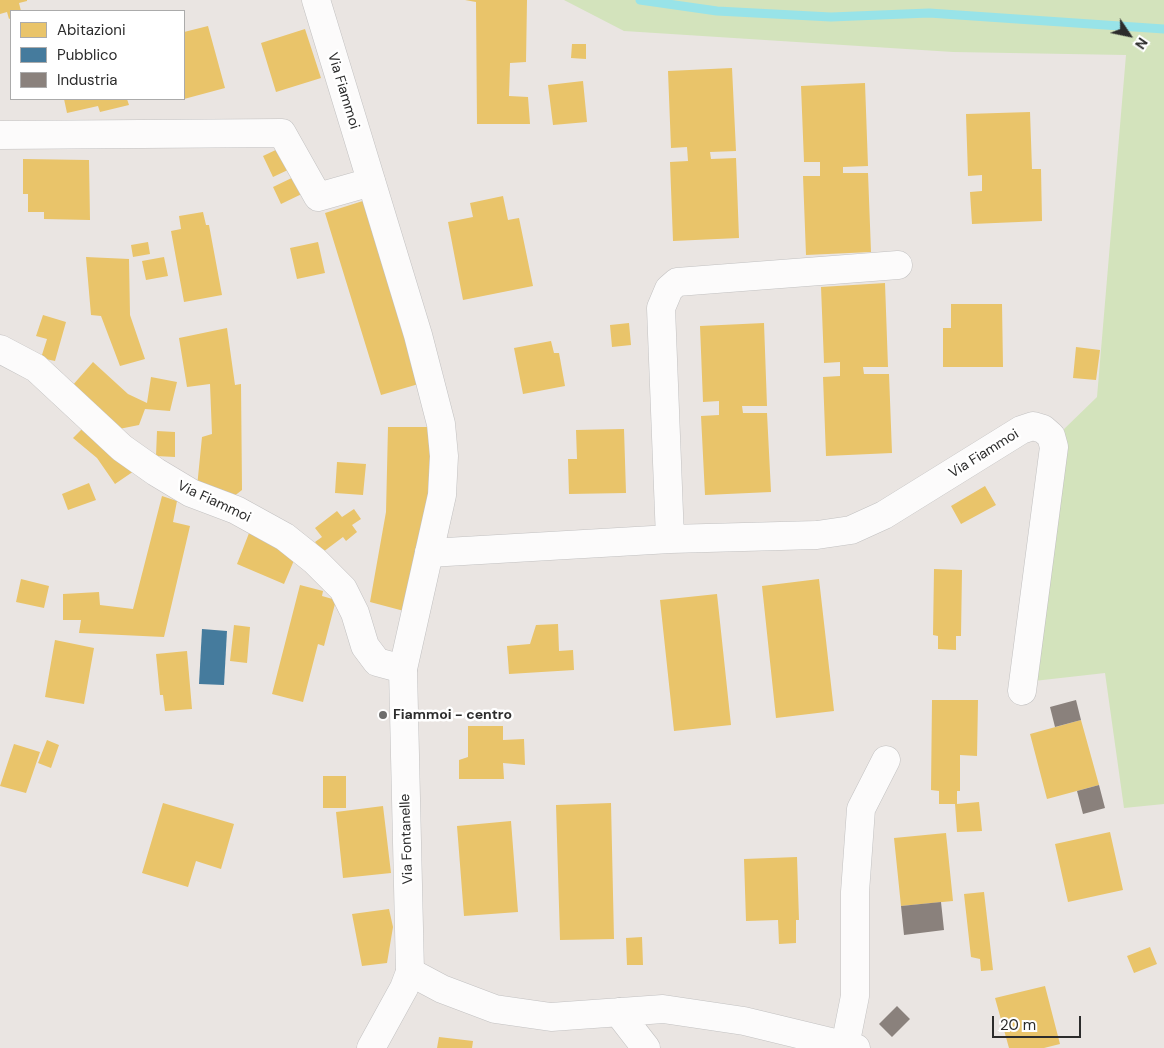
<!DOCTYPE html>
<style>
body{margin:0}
#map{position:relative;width:1164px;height:1048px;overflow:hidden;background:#eae5e2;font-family:"DM Sans",sans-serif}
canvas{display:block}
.legend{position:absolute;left:10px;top:10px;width:175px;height:90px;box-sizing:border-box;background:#fff;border:1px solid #ababab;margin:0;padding:6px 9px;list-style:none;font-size:15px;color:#2c2c2c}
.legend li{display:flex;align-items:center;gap:10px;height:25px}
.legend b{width:25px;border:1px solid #ababab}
.north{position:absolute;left:1104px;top:10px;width:50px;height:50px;-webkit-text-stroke:4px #fff;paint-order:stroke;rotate:124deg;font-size:14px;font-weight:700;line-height:20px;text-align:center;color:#2c2c2c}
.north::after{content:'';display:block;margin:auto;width:18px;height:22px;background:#2c2c2c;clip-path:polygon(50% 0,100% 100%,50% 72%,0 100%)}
.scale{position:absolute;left:992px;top:1016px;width:89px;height:22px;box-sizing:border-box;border:2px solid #2c2c2c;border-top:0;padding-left:6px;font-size:15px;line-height:18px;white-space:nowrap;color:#2c2c2c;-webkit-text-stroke:4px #fff;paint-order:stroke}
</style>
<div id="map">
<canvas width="1164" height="1048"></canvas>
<ul class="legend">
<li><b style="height:14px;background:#e9c46a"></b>Abitazioni</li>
<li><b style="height:14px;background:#457b9d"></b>Pubblico</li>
<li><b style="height:14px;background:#8a817c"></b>Industria</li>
</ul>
<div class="north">N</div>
<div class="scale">20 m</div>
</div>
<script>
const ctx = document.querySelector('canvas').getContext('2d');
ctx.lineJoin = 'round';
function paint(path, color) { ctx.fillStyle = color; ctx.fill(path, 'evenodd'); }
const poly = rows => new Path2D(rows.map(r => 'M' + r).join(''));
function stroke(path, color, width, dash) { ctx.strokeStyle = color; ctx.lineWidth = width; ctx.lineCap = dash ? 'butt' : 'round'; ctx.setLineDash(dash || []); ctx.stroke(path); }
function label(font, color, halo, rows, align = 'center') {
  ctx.font = font + ' "DM Sans",sans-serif'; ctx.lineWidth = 5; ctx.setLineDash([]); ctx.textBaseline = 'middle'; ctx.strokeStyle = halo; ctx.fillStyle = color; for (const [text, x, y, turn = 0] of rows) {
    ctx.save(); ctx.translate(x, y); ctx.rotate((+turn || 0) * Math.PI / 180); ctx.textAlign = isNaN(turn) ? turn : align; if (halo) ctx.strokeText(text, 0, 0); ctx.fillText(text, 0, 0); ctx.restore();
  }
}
paint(poly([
 [564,0,1164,0,1164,804,1124,808,1105,673,1034,681,1061,432,1097,397,1126,55,953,52,624,31]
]), '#d3e3bc');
paint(poly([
 [0,0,27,0,27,1,19,3,21,11,11,11,11,18,9,19,7,12,0,14],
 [465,0,527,0,526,62,510,63,509,96,528,97,530,124,477,124,476,2],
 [208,26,225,88,184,99,184,32],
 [305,29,321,78,276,92,261,43],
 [572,44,586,44,586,59,571,58],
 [732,68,736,151,710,152,711,159,736,158,739,238,673,241,670,162,688,161,687,147,671,148,668,71],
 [583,81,587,122,553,125,548,85],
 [865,83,868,166,843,167,843,173,868,173,871,252,806,255,803,176,820,176,820,162,804,162,801,86],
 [64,99,127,99,129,105,100,112,98,106,67,113],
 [1030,112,1032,169,1041,169,1042,221,972,224,970,192,982,191,982,175,968,176,966,114],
 [282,147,292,168,273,177,263,156],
 [23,159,89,160,90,220,44,219,44,212,28,212,28,194,23,194],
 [300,174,308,191,281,204,273,187],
 [503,196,508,220,519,218,533,286,463,300,448,222,473,217,470,203],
 [366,200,422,383,381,395,325,213],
 [203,212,206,225,209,225,222,295,184,302,171,231,181,229,179,216],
 [148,242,150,254,133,257,131,245],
 [318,242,325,273,297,279,290,248],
 [86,257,129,259,130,315,145,359,120,366,101,316,91,315],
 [164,257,168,276,146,280,142,261],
 [885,283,888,367,863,367,864,374,889,374,892,453,826,456,823,377,840,376,840,362,824,363,821,287],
 [951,304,1002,304,1003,367,943,367,943,328,951,328],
 [43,315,66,322,55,361,41,358,47,339,36,336],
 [629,323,631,345,612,347,610,325],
 [764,323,767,406,742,406,743,413,767,413,771,492,705,495,701,416,719,415,719,401,703,402,700,326],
 [227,328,235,385,241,384,242,490,233,497,197,487,202,437,212,434,210,384,187,387,179,338],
 [551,341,554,353,559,353,565,386,523,394,514,348],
 [1076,347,1100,350,1096,380,1073,378],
 [93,362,128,394,147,403,151,377,177,382,170,411,145,409,139,425,119,429,72,386],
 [90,421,134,471,115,484,97,458,73,438],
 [388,427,435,427,435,475,404,611,370,602,386,512],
 [624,429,626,493,569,494,568,459,577,459,576,430],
 [157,431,175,432,175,457,156,456],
 [337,462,366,464,363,495,335,493],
 [89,483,96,500,68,510,62,494],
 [985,486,996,505,961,524,951,506],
 [162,496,177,501,173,522,190,526,164,637,79,633,81,620,63,620,63,594,99,592,100,605,133,609],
 [354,509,361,519,352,525,357,532,346,541,343,537,323,552,315,542,322,537,315,528,337,511,342,517],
 [251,528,295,558,284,584,237,564],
 [934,569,962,570,961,636,956,636,956,650,938,649,938,636,933,635],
 [21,579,49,586,44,608,16,602],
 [819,579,834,711,776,718,762,586],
 [300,585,323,591,322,596,336,600,324,646,318,644,303,702,272,694],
 [717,594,731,725,674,731,660,600],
 [558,624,559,651,573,650,574,670,509,674,507,646,530,644,536,625],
 [234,625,250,627,247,663,230,661],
 [55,640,94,648,84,704,45,697],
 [187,651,192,709,165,711,163,695,160,695,156,654],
 [932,700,978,700,977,756,960,755,960,791,957,791,957,804,979,802,982,831,957,832,955,804,939,804,939,791,931,790],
 [1081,720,1099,785,1047,799,1030,734],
 [468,726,503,726,503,740,524,739,525,765,503,763,504,779,459,779,459,760,468,757],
 [47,740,59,745,51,768,38,763],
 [14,744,40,752,26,793,0,786],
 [323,776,346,776,346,808,323,808],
 [163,803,234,824,221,869,196,861,188,887,142,873],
 [611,803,614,939,560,940,556,805],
 [383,806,391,873,343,878,336,812],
 [511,821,518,912,464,916,457,826],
 [1110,832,1123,890,1068,902,1055,844],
 [946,833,953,901,901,906,894,838],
 [797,857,799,920,796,920,796,943,779,944,778,920,746,921,744,859],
 [984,892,993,970,981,971,980,959,971,957,964,894],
 [389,909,393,927,387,963,362,966,352,914],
 [642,937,643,965,627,965,626,938],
 [1150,947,1157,964,1134,973,1127,956],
 [1045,986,1060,1044,1044,1048,1009,1048,995,998],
 [439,1037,473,1041,472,1048,437,1048]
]), '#e9c46a');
paint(poly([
 [202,629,227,631,224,685,199,684]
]), '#457b9d');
paint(poly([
 [1076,700,1081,720,1055,727,1050,707],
 [1099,785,1105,808,1083,814,1077,791],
 [941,902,944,930,904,935,901,906],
 [897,1006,910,1019,892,1037,879,1024]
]), '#8a817c');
stroke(poly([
 [640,0,717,11,831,17,929,13,1164,29]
]), '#98e3e8', 9);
const street = poly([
 [0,135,282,133,318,197,371,182],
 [0,349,36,368,122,448,156,472,191,493,236,510,285,537,315,561,343,589,355,613,365,646,377,662,403,669],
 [670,539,661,308,669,289,677,282,898,265],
 [429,553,670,539,817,535,851,530,884,515,1021,430,1033,426,1043,429,1051,436,1054,447,1022,691],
 [410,972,442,989,495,1009,551,1017,663,1009,744,1021,856,1048],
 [618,1012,646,1048],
 [845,1046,855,996,855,892,861,809,886,760]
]);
const secondary = poly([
 [316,0,418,335,441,424,444,456,442,495,403,669,410,972,404,988,371,1048]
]);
stroke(street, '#c2c1c1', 29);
stroke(secondary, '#c2c1c1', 29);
stroke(street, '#fcfbfb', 28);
stroke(secondary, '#fcfbfb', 28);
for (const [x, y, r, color] of [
 [383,715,5,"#6e6d6c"]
]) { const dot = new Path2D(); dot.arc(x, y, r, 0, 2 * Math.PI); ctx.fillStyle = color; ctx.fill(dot); stroke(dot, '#fff', 2); }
label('14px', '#2c2c2c', '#fff', [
 ["Via Fiammoi",343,91,73],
 ["Via Fiammoi",984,454,-32],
 ["Via Fiammoi",214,502,25],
 ["Via Fontanelle",407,839,-92]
]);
label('bold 14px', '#2c2c2c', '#fff', [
 ["Fiammoi - centro",393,715]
], 'left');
</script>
